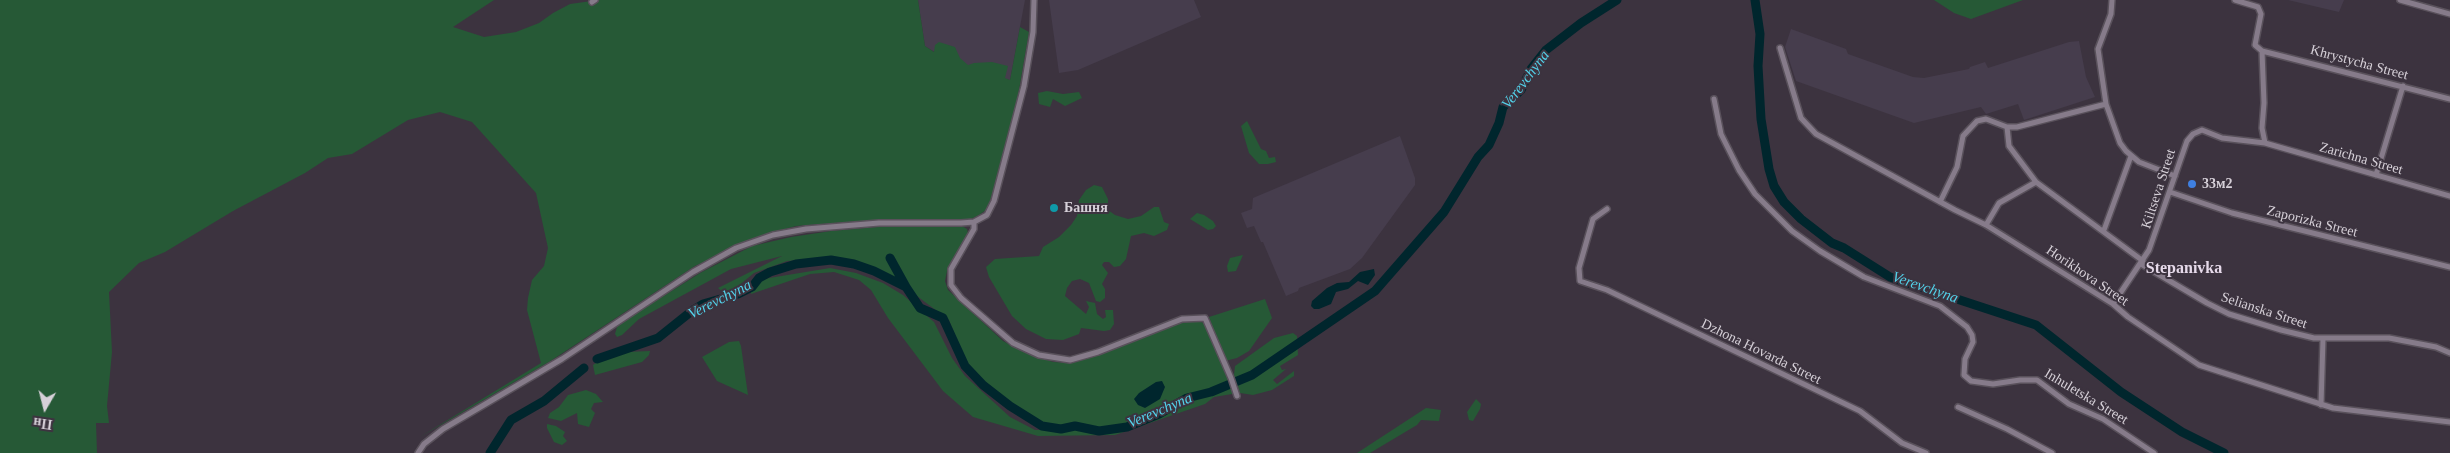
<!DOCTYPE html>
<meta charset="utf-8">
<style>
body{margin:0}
#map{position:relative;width:2450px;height:453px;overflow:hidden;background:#3c333f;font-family:"Times New Roman",serif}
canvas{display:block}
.north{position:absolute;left:20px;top:383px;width:50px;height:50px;-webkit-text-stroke:4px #3c333f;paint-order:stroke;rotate:188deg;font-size:14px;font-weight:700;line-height:20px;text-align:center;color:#d6d0d8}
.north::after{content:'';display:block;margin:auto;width:18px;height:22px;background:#d6d0d8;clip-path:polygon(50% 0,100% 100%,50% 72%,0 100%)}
</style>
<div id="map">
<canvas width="2450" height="453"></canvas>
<div class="north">Пн</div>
</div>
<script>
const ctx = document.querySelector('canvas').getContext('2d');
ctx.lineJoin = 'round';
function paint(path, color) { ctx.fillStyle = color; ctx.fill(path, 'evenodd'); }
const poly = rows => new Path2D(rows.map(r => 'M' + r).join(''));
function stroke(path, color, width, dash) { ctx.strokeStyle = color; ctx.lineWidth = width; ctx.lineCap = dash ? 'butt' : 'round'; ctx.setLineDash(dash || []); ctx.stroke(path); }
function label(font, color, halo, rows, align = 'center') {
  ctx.font = font + ' "Times New Roman",serif'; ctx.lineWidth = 4; ctx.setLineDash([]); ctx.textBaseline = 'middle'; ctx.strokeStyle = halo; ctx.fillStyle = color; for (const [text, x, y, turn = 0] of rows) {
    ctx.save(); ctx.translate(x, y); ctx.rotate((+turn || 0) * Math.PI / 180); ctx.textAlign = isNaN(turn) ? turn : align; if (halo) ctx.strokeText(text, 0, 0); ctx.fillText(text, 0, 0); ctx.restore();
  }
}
paint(poly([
 [918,0,1025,0,1010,80,960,68,925,46],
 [1049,0,1194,0,1201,17,1078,70,1059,73],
 [2288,0,2344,0,2339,12],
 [1791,29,1846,49,1848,54,1913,77,1924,78,1969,69,1970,67,1985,62,1988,68,2069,42,2079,41,2086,77,2095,97,2024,120,2018,104,1986,114,1981,107,1914,123,1796,81,1785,47],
 [1400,136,1415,178,1415,185,1362,258,1350,269,1299,288,1298,291,1286,296,1263,242,1261,242,1254,226,1247,228,1241,213,1252,209,1253,198]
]), '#463d4d');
paint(poly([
 [0,0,494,0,453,27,484,37,516,32,539,23,553,13,570,4,599,0,918,0,925,46,934,52,935,45,939,42,955,47,960,58,968,65,974,63,992,62,1008,66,1005,78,1010,80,1020,27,1029,32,1019,90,1005,152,990,201,986,210,979,215,971,219,958,220,899,219,846,222,796,226,763,235,695,266,549,362,420,437,541,363,527,310,528,298,532,280,544,266,548,248,536,193,472,122,440,112,408,120,352,154,328,158,305,173,233,211,165,252,139,263,109,292,112,352,107,406,109,423,96,423,97,453,0,453],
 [1934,0,2023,0,1971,19,1954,13],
 [1047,91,1063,94,1079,92,1082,98,1065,106,1053,99,1050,107,1039,104,1038,93],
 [1247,121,1261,149,1266,151,1269,158,1275,157,1276,162,1268,164,1259,164,1249,153,1241,126],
 [1094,185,1102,187,1108,199,1108,210,1115,215,1128,219,1141,216,1154,207,1159,207,1164,222,1169,224,1167,230,1154,236,1144,233,1131,236,1126,259,1120,266,1114,267,1109,262,1104,262,1102,265,1108,273,1102,284,1105,289,1105,298,1100,302,1096,301,1089,283,1080,279,1072,281,1067,288,1065,296,1086,314,1089,307,1086,301,1095,303,1097,314,1103,319,1106,317,1105,310,1113,310,1114,324,1110,330,1104,331,1081,328,1079,334,1063,340,1046,339,1026,329,1012,316,989,277,986,267,995,259,1039,256,1043,247,1059,237,1071,225,1077,216,1079,200,1086,190],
 [1197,213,1204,215,1213,221,1216,226,1213,229,1208,230,1190,219],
 [889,226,962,226,967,229,968,233,947,271,945,281,948,290,1003,341,1026,353,1053,362,1072,363,1177,324,1195,320,1204,323,1211,334,1233,389,1232,394,1214,397,1205,404,1115,435,1038,436,973,417,943,391,888,318,871,290,859,280,834,272,810,274,751,294,751,281,830,268,856,273,883,283,903,295,934,322,952,358,965,376,1010,417,1035,430,1084,430,1082,427,1051,426,1033,420,980,380,964,358,949,320,917,296,907,283,901,283,878,271,854,262,828,258,787,261,754,273,737,287,723,292,718,288,782,256,731,269,639,319,622,335,617,337,615,334,617,327,632,316,700,273,752,246,791,237,831,231],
 [1243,255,1236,271,1228,272,1227,266,1230,258],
 [1265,299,1272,318,1249,351,1237,358,1225,361,1209,317],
 [1293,333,1297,336,1298,355,1280,366,1282,370,1286,369,1273,380,1277,384,1294,371,1294,376,1272,390,1253,395,1240,393,1234,375,1235,366,1274,338],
 [739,341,741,346,748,395,717,381,702,357,729,342],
 [650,351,649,355,642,362,595,375,593,365,596,363,627,352],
 [586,390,596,394,603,402,594,403,591,409,595,413,589,427,578,424,577,413,561,421,548,418,550,413,559,407,568,395],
 [1476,399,1481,404,1480,409,1473,421,1469,420,1467,412],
 [1426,408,1441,410,1439,421,1421,420,1417,425,1370,453,1357,453],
 [547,424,556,426,565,432,563,436,567,441,562,445,554,442,547,428]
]), '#265936');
paint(poly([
 [1374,269,1375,275,1368,285,1358,281,1348,289,1336,292,1331,304,1319,309,1314,309,1311,306,1312,301,1327,288,1337,283,1349,282,1360,272],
 [1162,381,1165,387,1160,399,1145,408,1138,405,1134,399,1139,393,1156,382]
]), '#00262d');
stroke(poly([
 [1755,0,1760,34,1758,66,1761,119,1769,169,1774,186,1784,202,1801,219,1832,243,1844,248,1890,277,2036,325,2121,392,2182,432,2224,453],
 [890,258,906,287],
 [597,359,658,338,693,310,703,304,738,294,752,287,759,278,770,272,796,264,831,260,854,264,874,271,906,287,920,308,943,318,965,366,983,385,1010,406,1042,426,1061,429,1075,426,1099,431,1127,427,1159,414,1187,398,1211,392,1252,375,1375,291,1444,212,1478,157,1489,145,1499,123,1503,107,1521,90,1531,69,1546,50,1581,23,1617,0],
 [490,453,511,420,544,401,584,368]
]), '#00262d', 9);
const street = poly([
 [2112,0,2111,14,2098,49,2106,104,2120,143,2126,151,2139,162,2175,176],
 [2235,0,2258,7,2261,14,2255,45,2262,51,2264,103,2262,128,2265,143],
 [2400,0,2450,14],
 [592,2,595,0],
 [1780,48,1801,118,1816,134,1955,210,1986,225,2113,304,2128,317,2199,365,2333,408,2450,422],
 [2262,51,2450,99],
 [1714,99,1721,134,1739,170,1755,194,1792,231,1820,251,1864,277,1940,306,1967,327,1972,335,1973,342,1965,359,1964,375,1971,381,1993,384,2020,380,2037,380,2069,404,2103,419,2154,453],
 [2007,127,2009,146,2036,182,2143,261],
 [2376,175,2403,86],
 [2170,192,2232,213,2450,267],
 [1940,202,1957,167,1963,136,1977,121,1986,119,2007,127,2017,127,2106,104],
 [1607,209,1593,219,1579,268,1580,281,1607,290,1860,411,1902,443,1926,453],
 [974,222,974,229,951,269,951,285,961,298,1013,343,1039,355,1070,360,1098,352,1182,319,1205,318,1231,378,1237,396],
 [1986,225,1999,203,2036,182],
 [2104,230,2131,156],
 [2141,264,2207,303,2229,314,2281,330,2314,338,2389,338,2436,347,2450,353],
 [2113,304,2149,250,2187,141,2193,134,2202,130,2222,138,2265,143,2450,196],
 [2321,405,2323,339],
 [1958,407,2007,429,2052,453],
 [418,453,424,444,443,429,562,359,693,272,736,248,773,235,806,229,879,223,961,223,974,222,987,215,994,201,1024,86,1033,32,1034,0]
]);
stroke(street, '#59515b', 8);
stroke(street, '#867b8a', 5);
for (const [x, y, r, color] of [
 [2192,184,5,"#3f7fe0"],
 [1054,208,5,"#0f9aa8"]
]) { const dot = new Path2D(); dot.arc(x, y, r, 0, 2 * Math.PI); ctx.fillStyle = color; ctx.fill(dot); stroke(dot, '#3c333f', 2); }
label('14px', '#d6d0d8', '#3c333f', [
 ["Khrystycha Street",2359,63,15],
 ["Zarichna Street",2361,159,16],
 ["Kiltseva Street",2159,189,-72],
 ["Zaporizka Street",2312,222,14],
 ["Horikhova Street",2087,276,34],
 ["Selianska Street",2264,311,18],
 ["Dzhona Hovarda Street",1761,352,26],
 ["Inhuletska Street",2086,397,31]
]);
label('bold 14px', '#d6d0d8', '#3c333f', [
 ["33м2",2202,184],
 ["Башня",1064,208]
], 'left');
label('italic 15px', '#53d2ea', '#3c333f', [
 ["Verevchyna",1526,80,-53],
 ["Verevchyna",1925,288,19],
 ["Verevchyna",720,300,-27],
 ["Verevchyna",1160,411,-23]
]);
label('bold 16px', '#e6daea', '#3c333f', [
 ["Stepanivka",2184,269]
]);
</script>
